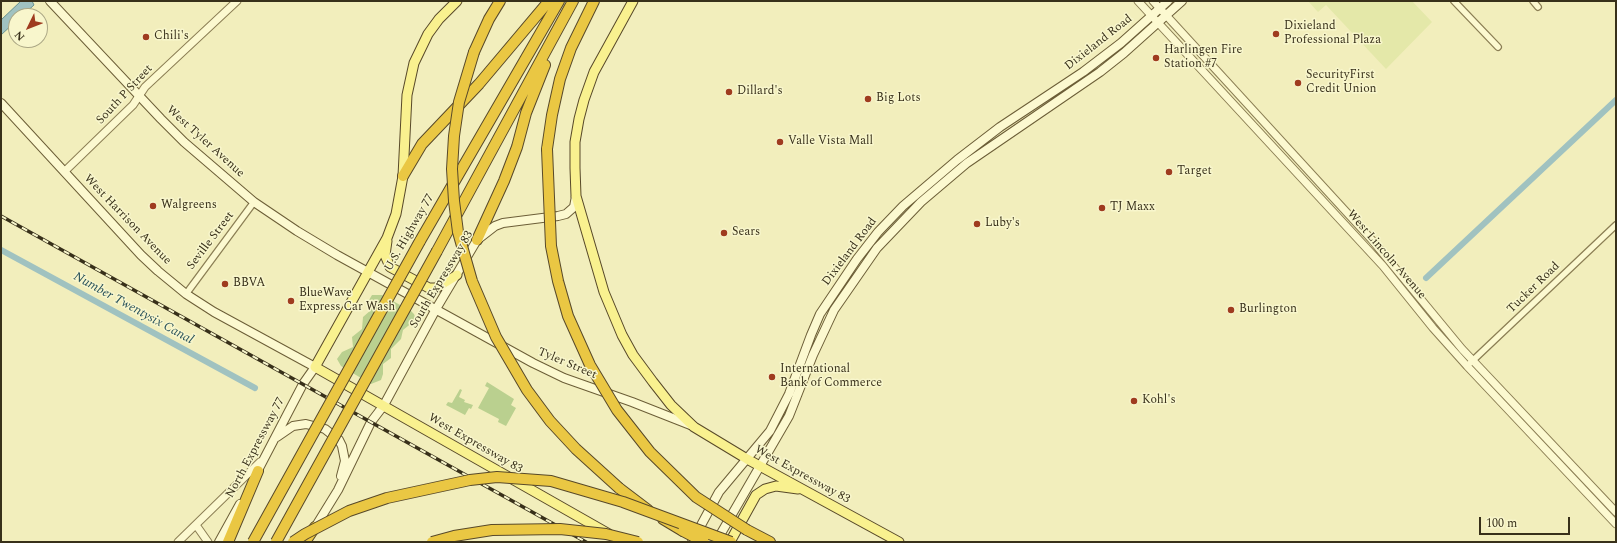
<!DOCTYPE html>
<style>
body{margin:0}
#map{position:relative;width:1617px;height:543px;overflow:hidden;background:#f2eebc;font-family:Spectral,serif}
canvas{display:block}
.frame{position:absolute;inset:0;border:2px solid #38301a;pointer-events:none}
.north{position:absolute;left:8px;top:8px;width:40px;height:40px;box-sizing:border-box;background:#f8f6cc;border:1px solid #aba785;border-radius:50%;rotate:227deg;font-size:11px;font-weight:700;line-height:16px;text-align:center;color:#38301a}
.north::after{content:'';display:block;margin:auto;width:14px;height:18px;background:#9f3b1f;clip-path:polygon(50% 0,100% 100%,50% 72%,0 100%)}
.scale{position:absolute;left:1479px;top:517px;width:91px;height:18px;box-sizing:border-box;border:2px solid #38301a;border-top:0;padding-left:5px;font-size:12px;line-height:14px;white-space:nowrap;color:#38301a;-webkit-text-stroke:3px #f8f6cc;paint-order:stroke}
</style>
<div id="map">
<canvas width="1617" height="543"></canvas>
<div class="frame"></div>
<div class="north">N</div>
<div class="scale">100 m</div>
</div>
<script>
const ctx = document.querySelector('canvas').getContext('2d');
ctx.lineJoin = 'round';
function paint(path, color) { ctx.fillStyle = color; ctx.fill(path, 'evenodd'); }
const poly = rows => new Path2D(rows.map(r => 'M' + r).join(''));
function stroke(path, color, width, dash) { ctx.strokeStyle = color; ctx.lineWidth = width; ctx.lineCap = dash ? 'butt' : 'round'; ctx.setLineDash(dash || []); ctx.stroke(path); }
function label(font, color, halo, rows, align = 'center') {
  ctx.font = font + ' Spectral,serif'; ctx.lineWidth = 3; ctx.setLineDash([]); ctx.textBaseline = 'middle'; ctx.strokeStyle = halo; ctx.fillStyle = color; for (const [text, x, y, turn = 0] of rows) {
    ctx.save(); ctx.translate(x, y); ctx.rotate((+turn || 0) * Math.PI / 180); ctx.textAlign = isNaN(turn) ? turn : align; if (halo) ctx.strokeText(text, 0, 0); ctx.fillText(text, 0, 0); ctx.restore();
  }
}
paint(poly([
 [1308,1,1412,1,1432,22,1386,69,1326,5,1318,12]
]), '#e4e8a9');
paint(poly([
 [372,295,382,295,411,311,414,314,415,317,413,322,403,330,401,339,391,349,391,358,383,364,383,374,381,380,371,384,341,366,337,359,342,352,353,347,352,337,362,329,363,317,371,310,369,300],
 [487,382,514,399,511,405,516,408,506,426,498,422,499,419,478,408,489,388,485,386],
 [460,389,462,390,459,397,465,400,464,402,473,405,471,409,469,408,465,415,446,405,448,402,452,403]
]), '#bad08f');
const water = poly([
 [21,1,32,1,34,5,22,16,16,16,16,21,1,35,1,20,21,1]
]);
paint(water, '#a0c2c0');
stroke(water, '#679190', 1);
stroke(poly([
 [1,250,255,388],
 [1426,278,1616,100]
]), '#a0c2c0', 6);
const minor = poly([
 [1454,1,1498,47],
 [1533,1,1538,7],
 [186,294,254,202],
 [1467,366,1616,225]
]);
const tertiary = poly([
 [1138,1,1383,266,1433,328,1467,366,1616,524],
 [1153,1,1372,240,1462,349,1616,512],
 [65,171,133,105,145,87,237,1],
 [196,525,208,542],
 [178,542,260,462]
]);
const secondary = poly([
 [50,1,161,119,184,142,254,202,297,231,337,255,533,363,564,378,632,402,693,426],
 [1,103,141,255,158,271,186,294,214,312,315,367,303,384,255,476],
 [277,437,293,426,306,424,325,429,339,440,342,446,345,461,341,476],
 [314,529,338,490,371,422,384,405,436,309,477,240,495,226,503,223,558,216,566,214,574,207,576,196],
 [219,542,240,504],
 [692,542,719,492,770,431,789,394,811,335,820,314,857,259,878,232,903,206,957,160,1000,127,1083,72,1121,43,1168,1],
 [716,542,789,416,813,355,834,310,877,248,921,202,967,163,1100,72,1124,53,1182,1]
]);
const primary = poly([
 [457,1,439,19,428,34,414,63,407,95,403,176,396,214,387,238,315,367,609,534],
 [633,1,594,72,584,100,579,119,575,142,575,168,576,196,604,292,622,335,633,355,653,382,671,405,694,427,747,459,899,542],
 [387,241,385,255,390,267,429,288,436,288,457,275],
 [730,542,756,495,765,489,776,486,798,489]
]);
const motorway = poly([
 [474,52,489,19,500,1],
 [547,149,552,115,560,79,571,48,594,1],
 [403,176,422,144,479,84,549,1],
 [477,240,504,181,517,147,526,113,545,65],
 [420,241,559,1],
 [437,251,573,1],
 [619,488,648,510],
 [663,519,683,531],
 [747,530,770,542],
 [228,542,258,471],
 [305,542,315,527]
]);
stroke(minor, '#8b7e54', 8);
stroke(tertiary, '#8b7e54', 9);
stroke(secondary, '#6c5e37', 10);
stroke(primary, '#584929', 11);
stroke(motorway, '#584929', 12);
stroke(minor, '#fcf9d0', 5.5);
stroke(tertiary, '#fcf9d0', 7);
stroke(secondary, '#fcf9d0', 8);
stroke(primary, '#f9f18f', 9);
stroke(motorway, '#eac743', 10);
const rail = poly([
 [1,216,586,542]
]);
stroke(rail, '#38301a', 3.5);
stroke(rail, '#f8f6cc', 2, [6]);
const motorwayBridge = poly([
 [474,52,459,102,454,136,452,169,454,201,458,232,472,281,496,337,527,390,550,421,576,449,619,488],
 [547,149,551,246,558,281,568,316,590,365,617,410,650,452,696,497,747,530],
 [683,531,704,542],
 [253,542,420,241],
 [276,542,437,251],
 [293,542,305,534,349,511,387,498,470,480,497,477,551,481,623,502,731,542],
 [432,542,454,536,492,530,560,529,606,534,638,542]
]);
stroke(motorwayBridge, '#584929', 12, []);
stroke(motorwayBridge, '#eac743', 10);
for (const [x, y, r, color] of [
 [1276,34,4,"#9f3b1f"],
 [146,37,4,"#9f3b1f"],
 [1156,58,4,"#9f3b1f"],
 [1298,83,4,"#9f3b1f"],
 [729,92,4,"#9f3b1f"],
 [868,99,4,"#9f3b1f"],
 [780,142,4,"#9f3b1f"],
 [1169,172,4,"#9f3b1f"],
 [153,206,4,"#9f3b1f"],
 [1102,208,4,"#9f3b1f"],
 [977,224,4,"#9f3b1f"],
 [724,233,4,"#9f3b1f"],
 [225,284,4,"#9f3b1f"],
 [291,301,4,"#9f3b1f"],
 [1231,310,4,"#9f3b1f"],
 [772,377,4,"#9f3b1f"],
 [1134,401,4,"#9f3b1f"]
]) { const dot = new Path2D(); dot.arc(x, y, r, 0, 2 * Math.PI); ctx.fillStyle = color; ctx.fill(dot); stroke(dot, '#f8f6cc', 1.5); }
label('12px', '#38301a', '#f8f6cc', [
 ["Dixieland",1284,27],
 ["Professional Plaza",1284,41],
 ["Chili's",154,37],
 ["Harlingen Fire",1164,51],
 ["Station #7",1164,65],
 ["SecurityFirst",1306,76],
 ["Credit Union",1306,90],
 ["Dillard's",737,92],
 ["Big Lots",876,99],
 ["Valle Vista Mall",788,142],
 ["Target",1177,172],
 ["Walgreens",161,206],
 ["TJ Maxx",1110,208],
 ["Luby's",985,224],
 ["Sears",732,233],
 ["BBVA",233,284],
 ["BlueWave",299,294],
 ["Express Car Wash",299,308],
 ["Burlington",1239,310],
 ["International",780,370],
 ["Bank of Commerce",780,384],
 ["Kohl's",1142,401]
], 'left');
label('12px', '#38301a', '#f8f6cc', [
 ["Dixieland Road",1099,43,-38],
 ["South P Street",125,95,-47],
 ["West Tyler Avenue",205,142,42],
 ["West Harrison Avenue",127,220,46],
 ["U.S. Highway 77",410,233,-60],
 ["Seville Street",211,241,-53],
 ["Dixieland Road",850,252,-53],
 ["West Lincoln Avenue",1386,255,49],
 ["South Expressway 83",442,280,-59],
 ["Tucker Road",1534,288,-44],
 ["Tyler Street",567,364,23],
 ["West Expressway 83",475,444,30],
 ["North Expressway 77",256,448,-62],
 ["West Expressway 83",802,475,29]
]);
label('italic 13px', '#28515a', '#f8f6cc', [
 ["Number Twentysix Canal",133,309,29]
]);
</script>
